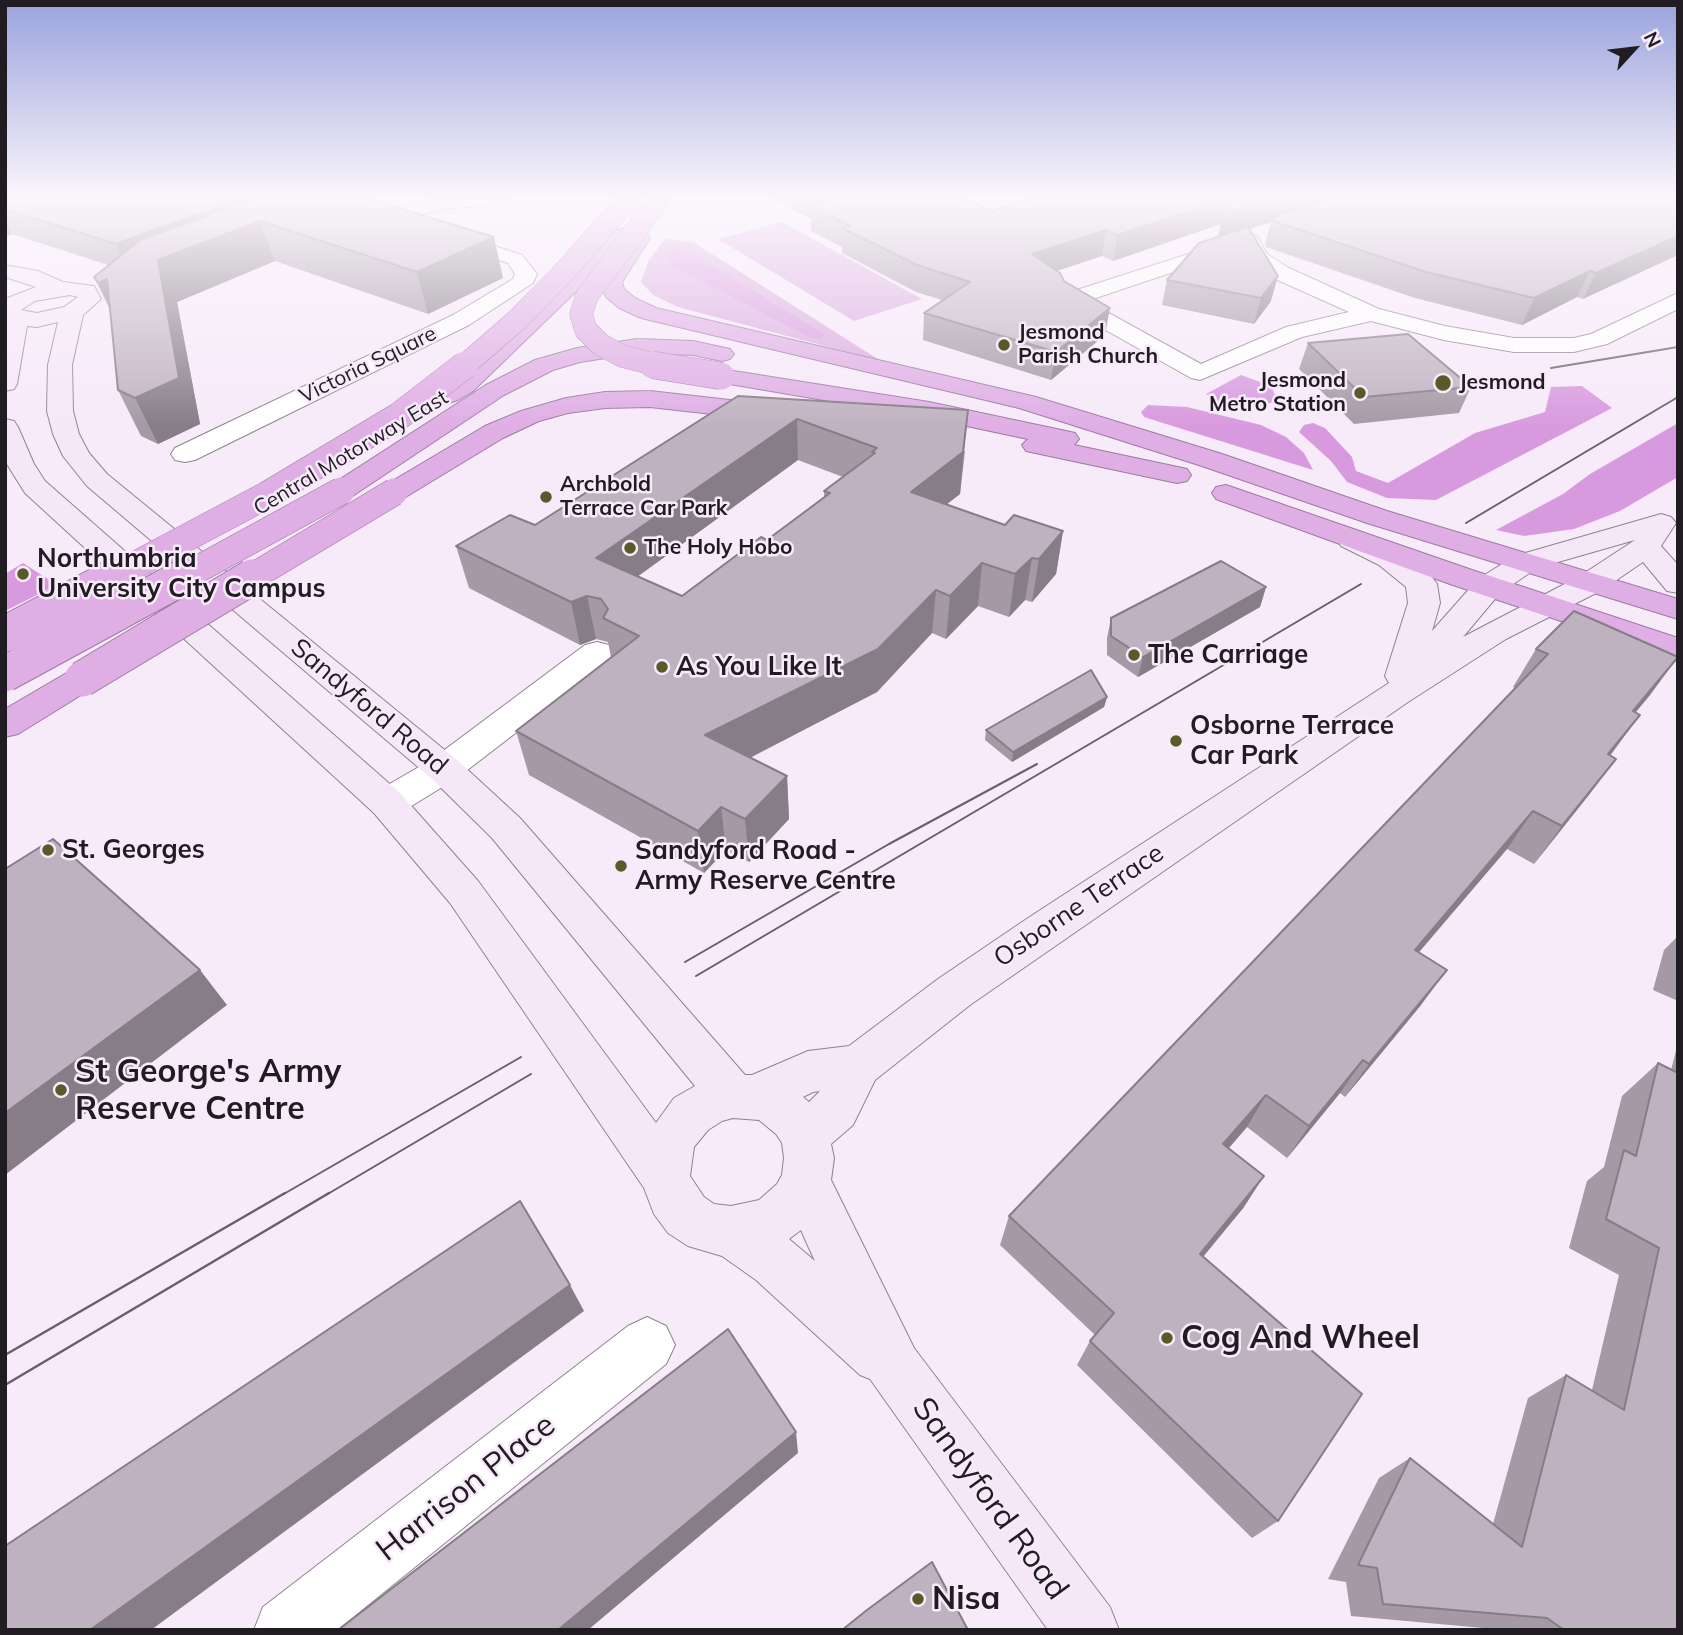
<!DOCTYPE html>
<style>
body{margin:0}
#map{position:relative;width:1683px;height:1635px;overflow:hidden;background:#f7eaf9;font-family:Mulish,sans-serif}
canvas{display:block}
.frame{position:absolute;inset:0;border:7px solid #211c22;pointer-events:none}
.north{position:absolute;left:1599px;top:14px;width:70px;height:70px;-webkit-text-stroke:5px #f7eaf9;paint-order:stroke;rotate:63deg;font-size:19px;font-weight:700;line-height:28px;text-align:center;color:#211c22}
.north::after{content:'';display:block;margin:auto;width:24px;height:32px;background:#211c22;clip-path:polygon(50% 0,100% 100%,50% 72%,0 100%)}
</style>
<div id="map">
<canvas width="1683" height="1635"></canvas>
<div class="frame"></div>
<div class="north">N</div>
</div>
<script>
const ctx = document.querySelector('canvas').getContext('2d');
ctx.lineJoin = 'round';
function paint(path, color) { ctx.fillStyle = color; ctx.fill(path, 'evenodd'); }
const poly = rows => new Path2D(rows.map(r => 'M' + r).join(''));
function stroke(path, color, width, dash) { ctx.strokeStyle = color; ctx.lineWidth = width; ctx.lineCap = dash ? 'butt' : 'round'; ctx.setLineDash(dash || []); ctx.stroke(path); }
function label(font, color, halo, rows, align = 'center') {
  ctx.font = font + ' Mulish,sans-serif'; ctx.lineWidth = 5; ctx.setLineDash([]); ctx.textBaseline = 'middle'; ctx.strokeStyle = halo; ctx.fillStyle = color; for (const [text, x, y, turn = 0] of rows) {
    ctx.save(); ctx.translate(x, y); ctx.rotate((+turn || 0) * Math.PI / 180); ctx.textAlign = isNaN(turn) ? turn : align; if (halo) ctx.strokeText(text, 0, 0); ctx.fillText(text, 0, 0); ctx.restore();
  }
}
paint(poly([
 [782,222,922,299,854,321,718,239],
 [665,239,693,242,881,361,678,307,653,295,641,282,649,260]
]), '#dbabe0');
paint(poly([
 [675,248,695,255,824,334,821,339,808,337,673,266,664,255],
 [1241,375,1271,386,1276,397,1273,402,1257,408,1233,407,1221,404,1206,394],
 [1582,386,1612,408,1436,500,1387,498,1347,482,1331,461,1299,432,1304,425,1313,423,1325,428,1352,457,1356,471,1388,483,1475,433,1545,412,1551,387],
 [1148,405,1187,407,1261,425,1286,437,1304,453,1313,470,1144,417,1141,412],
 [1678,423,1678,477,1620,511,1574,529,1524,536,1496,530,1563,494,1590,474],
 [23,563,57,585,5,611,5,574]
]), '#d89adf');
const street = poly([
 [436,199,509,199,500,205,452,208,422,214,390,226,380,220,383,216,410,205,436,199],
 [448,231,522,255,537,274,533,283,469,325,195,460,185,462,175,460,171,454,175,448,453,315,513,279,515,274,508,263,441,241,438,237,441,233,448,231],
 [1250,234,1257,236,1267,254,1289,268,1379,309,1445,326,1514,338,1574,338,1591,334,1678,293,1678,309,1607,344,1574,352,1514,352,1444,340,1371,321,1302,337,1200,380,1191,378,1061,305,1058,300,1061,295,1232,240,1239,242,1242,246,1239,250,1087,301,1201,364,1286,327,1349,312,1273,278,1251,261,1240,240,1243,236,1250,234],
 [597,642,609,645,614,653,609,661,457,778,400,813,387,817,374,813,368,803,374,793,431,760,585,645,597,642],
 [647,1317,666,1326,675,1345,666,1364,337,1630,254,1630,263,1607,628,1326,647,1317]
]);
const secondary = poly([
 [5,265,38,271,63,282,94,286,101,299,83,315,72,365,73,411,79,434,89,453,107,474,457,760,520,818,745,1075,752,1075,808,1051,849,1046,938,979,1028,918,1389,683,1385,676,1408,603,1406,587,1379,565,1341,546,1337,540,1341,534,1352,531,1363,534,1401,553,1432,577,1437,584,1440,603,1432,631,1478,579,1515,556,1661,514,1671,517,1676,523,1661,546,1678,565,1678,593,1667,591,1643,562,1602,590,1506,639,1408,702,970,1005,875,1080,853,1125,831,1144,834,1158,831,1180,914,1348,1110,1607,1119,1630,1048,1630,870,1379,860,1375,756,1280,722,1256,688,1246,668,1233,654,1214,644,1188,450,903,374,813,25,493,5,461,5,419,14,421,18,427,34,464,45,481,400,793,478,881,656,1123,674,1098,695,1086,492,838,431,778,87,486,63,456,53,434,47,411,48,365,58,322,37,327,27,326,17,384,14,389,5,391,5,299,36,287,5,277,5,265],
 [70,295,78,297,64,307,37,313,21,310,35,301,70,295],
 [1635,540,1580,576,1463,637,1500,593,1537,568,1635,540],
 [820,1091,809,1102,803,1097,813,1092,820,1091],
 [733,1118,759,1120,776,1134,782,1143,784,1158,782,1175,777,1184,759,1200,731,1206,714,1204,704,1197,690,1176,694,1147,708,1130,722,1121,733,1118],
 [801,1230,808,1246,815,1261,789,1239,801,1230]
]);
const highway = poly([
 [624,228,634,234,647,234,650,238,622,282,624,289,635,298,656,308,1036,397,1222,454,1387,511,1678,599,1678,619,1367,523,1202,466,1019,408,641,318,619,308,606,297,600,282,627,242,473,391,458,400,449,403,440,400,436,395,440,390,455,381,617,230,624,228],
 [637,339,693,341,730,349,734,354,730,359,722,361,693,355,637,353,580,362,553,370,504,395,351,497,341,499,331,497,327,491,331,485,486,385,535,360,577,348,637,339],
 [721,369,929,402,1066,431,1075,433,1079,439,1074,445,1187,469,1191,475,1187,481,1177,483,1026,451,1022,445,1028,439,929,418,712,381,709,376,712,371,721,369],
 [650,391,774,405,783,408,787,413,783,418,774,421,650,407,605,408,568,413,539,421,503,438,404,498,394,500,384,498,380,492,384,486,485,426,521,411,566,398,605,392,650,391],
 [1226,485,1472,570,1678,638,1678,660,1450,584,1216,499,1212,493,1216,487,1226,485],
 [82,668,94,671,99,679,94,687,18,734,5,737,5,709,70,671,82,668]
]);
stroke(street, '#8f8390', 2);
stroke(secondary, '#8f8390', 2);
stroke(highway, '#9c7ba1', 2);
paint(street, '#fff');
paint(secondary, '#f5e7f7');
paint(highway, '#dfaee5');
stroke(poly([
 [1551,368,1678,347],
 [1466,523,1678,397],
 [685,962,889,844,1037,764],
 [696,976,1361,584],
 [282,1195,521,1057],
 [326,1195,531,1074]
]), '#676069', 2);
stroke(poly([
 [5,1355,285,1193],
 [5,1385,329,1193]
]), '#676069', 2.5);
const highwayBridgeFar2 = poly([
 [659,199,587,296,581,314,586,330,600,344,622,356,664,367],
 [463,367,516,321,567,269,628,199]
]);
const highwayBridgeFar1 = poly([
 [653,365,721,376],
 [109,579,267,495,399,416,465,365],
 [180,579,341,491],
 [249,579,394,492]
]);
const highwayBridge = poly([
 [5,634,113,577],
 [5,674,183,577],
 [82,679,252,577]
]);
stroke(highwayBridgeFar2, '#9c7ba1', 23, []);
stroke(highwayBridgeFar1, '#9c7ba1', 28, []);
stroke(highwayBridge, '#9c7ba1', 37, []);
stroke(highwayBridgeFar2, '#dfaee5', 22);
stroke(highwayBridgeFar1, '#dfaee5', 27);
stroke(highwayBridge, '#dfaee5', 35);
paint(poly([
 [5,199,369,199,503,278,428,314,275,261,177,302,200,424,158,444,141,436,118,390,110,310,94,277,108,265,12,234,5,237],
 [772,199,966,199,992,211,1678,199,1583,299,1577,297,1522,325,1415,298,1266,247,1265,244,1271,222,1249,229,1271,301,1254,324,1162,305,1167,280,1218,237,1221,224,1113,261,1102,256,1056,271,1105,335,1051,380,923,340,924,313,942,300,916,292,842,253,842,247,811,231,811,219],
 [1308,343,1471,387,1459,413,1354,424,1299,369],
 [738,396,965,451,960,494,946,504,1005,525,1063,531,1056,574,1032,602,1025,600,1009,617,978,606,946,639,932,633,877,692,750,758,787,776,789,819,749,862,726,850,704,873,529,775,516,731,611,657,608,642,596,639,580,645,469,588,456,546,535,525],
 [798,460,843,477,824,491,824,498,767,540,682,596,638,576],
 [1266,587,1260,607,1138,677,1107,655,1107,638,1111,618],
 [1536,649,1650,695,1635,713,1610,756,1616,759,1588,796,1534,864,1507,849,1419,952,1421,1005,1345,1097,1340,1093,1287,1158,1247,1127,1229,1148,1244,1207,1203,1257,1278,1521,1252,1538,1077,1365,1090,1341,1095,1335,1000,1245,1009,1216,1515,688,1513,687],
 [1107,697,1104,707,1012,762,985,740,986,730],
 [1678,936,1678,1001,1653,990,1664,950],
 [1678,1043,1678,1630,1505,1630,1351,1616,1346,1582,1328,1579,1379,1478,1410,1458,1493,1524,1528,1398,1566,1375,1592,1390,1619,1275,1569,1248,1587,1181,1604,1167,1622,1096,1658,1063,1671,1070]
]), '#a499a5');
paint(poly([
 [239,199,310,199,260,221,275,261,177,302,200,424,158,444,135,398,129,272,116,244],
 [1227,199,1337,199,1271,218,1271,222,1217,240,1221,224,1113,261,1117,235],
 [5,221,12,234,5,237],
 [1106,230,1102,256,1029,280,1032,254],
 [1678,236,1678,255,1583,299,1596,273],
 [494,237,503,278,428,314,417,272],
 [1590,271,1577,297,1522,325,1534,298],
 [1278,276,1271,301,1254,324,1261,298],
 [107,279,119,326,98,283],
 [1110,308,1105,335,1051,380,1056,352],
 [968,410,960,494,909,534,911,492],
 [797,419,798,460,604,601,596,558],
 [1063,531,1056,574,1032,602,1039,559],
 [1032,558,1025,600,1009,617,1015,574],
 [982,563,978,606,946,639,950,596],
 [1266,587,1260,607,1138,677,1143,657],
 [936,590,932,633,877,692,710,778,705,735],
 [587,596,596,639,580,645,571,602],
 [1678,657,1650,695,1605,749,1633,711],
 [1107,697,1104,707,1012,762,1013,752],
 [1640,715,1612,753,1580,792,1608,754],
 [1616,759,1588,796,1534,864,1562,826],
 [787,776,789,819,749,862,745,819],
 [721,807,726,850,704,873,698,831],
 [1533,811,1507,849,1391,985,1415,950],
 [200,970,227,1005,5,1175,5,1113],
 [1447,970,1421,1005,1345,1097,1369,1064],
 [1363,1060,1340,1093,1287,1158,1309,1126],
 [1266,1095,1247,1127,1205,1175,1223,1144],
 [1264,1176,1244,1207,1182,1282,1200,1254],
 [570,1285,584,1311,151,1630,90,1630],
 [796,1432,798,1453,588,1630,558,1630]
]), '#867d86');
const building = poly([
 [5,199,239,199,116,244,5,209,5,199],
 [253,199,369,199,494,237,417,272,260,221,158,260,179,378,135,398,118,390,107,279,98,283,94,277,140,240,253,199],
 [821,199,966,199,992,211,1030,199,1227,199,1117,235,1106,230,1032,254,1060,273,1064,281,1110,308,1056,352,924,313,970,282,917,265,842,228,850,226,811,206,826,202,821,199],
 [1236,199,1270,199,1223,215,1236,199],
 [1328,199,1678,199,1678,236,1596,273,1590,271,1534,298,1426,272,1273,221,1271,218,1328,199],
 [1248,227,1278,276,1261,298,1167,280,1199,243,1248,227],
 [1408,334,1471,387,1364,397,1308,343,1408,334],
 [738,396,968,410,963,452,911,492,1005,525,1014,515,1063,531,1039,559,1032,558,1015,574,982,563,950,596,936,590,878,649,705,735,787,776,745,819,721,807,698,831,516,731,639,636,603,618,608,609,601,599,587,596,571,602,456,546,510,515,535,525,738,396],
 [797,419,877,448,872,452,875,453,824,491,830,493,767,540,761,537,682,596,596,558,797,419],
 [1221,561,1266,587,1143,657,1111,636,1111,618,1221,561],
 [1574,611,1678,657,1633,711,1640,715,1608,754,1616,759,1562,826,1533,811,1415,950,1447,970,1369,1064,1363,1060,1309,1126,1266,1095,1223,1144,1264,1176,1200,1254,1362,1394,1278,1521,1090,1341,1114,1313,1009,1216,1548,654,1536,649,1574,611],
 [1091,670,1107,697,1013,752,986,730,1091,670],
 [53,839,200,970,5,1113,5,869,53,839],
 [1658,1063,1678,1073,1678,1630,1564,1630,1547,1618,1383,1604,1377,1568,1358,1565,1410,1458,1522,1547,1566,1375,1624,1410,1659,1248,1606,1219,1624,1150,1636,1156,1658,1063],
 [520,1201,570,1285,90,1630,5,1630,5,1546,520,1201],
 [728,1329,796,1432,558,1630,338,1630,728,1329],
 [932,1562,968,1630,842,1630,867,1610,932,1562]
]);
paint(building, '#bfb2c0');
stroke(building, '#867d86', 2);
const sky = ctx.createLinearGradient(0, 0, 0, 428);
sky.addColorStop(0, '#99a2dc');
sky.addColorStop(0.46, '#fbf6fc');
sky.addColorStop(1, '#fbf6fc00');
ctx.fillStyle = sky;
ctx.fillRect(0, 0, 1683, 428);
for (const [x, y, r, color] of [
 [1004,345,7,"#575b29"],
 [1443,383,9,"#575b29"],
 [1360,393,7,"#575b29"],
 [546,497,7,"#575b29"],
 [630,548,7,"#575b29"],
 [23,574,7,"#575b29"],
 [1134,655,7,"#575b29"],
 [662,667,7,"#575b29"],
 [1176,741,7,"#575b29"],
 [48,850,7,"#575b29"],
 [621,866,7,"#575b29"],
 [61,1090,7,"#575b29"],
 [1167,1338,7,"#575b29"],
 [918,1599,7,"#575b29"]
]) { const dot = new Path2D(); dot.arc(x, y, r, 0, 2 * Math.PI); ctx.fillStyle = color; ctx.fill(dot); stroke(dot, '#f7eaf9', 2.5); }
label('bold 21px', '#211c22', '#f7eaf9', [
 ["Jesmond",1018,333],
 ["Parish Church",1018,357],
 ["Jesmond",1346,381,"right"],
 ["Metro Station",1346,405,"right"],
 ["Jesmond",1459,383],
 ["Archbold",560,485],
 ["Terrace Car Park",560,509],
 ["The Holy Hobo",644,548]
], 'left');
label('21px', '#211c22', '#f7eaf9', [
 ["Victoria Square",368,365,-26],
 ["Central Motorway East",351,453,-31]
]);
label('bold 26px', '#211c22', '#f7eaf9', [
 ["Northumbria",37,559],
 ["University City Campus",37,589],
 ["The Carriage",1148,655],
 ["As You Like It",676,667],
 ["Osborne Terrace",1190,726],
 ["Car Park",1190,756],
 ["St. Georges",62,850],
 ["Sandyford Road -",635,851],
 ["Army Reserve Centre",635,881]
], 'left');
label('26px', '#211c22', '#f7eaf9', [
 ["Sandyford Road",369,707,40],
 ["Osborne Terrace",1079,906,-34]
]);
label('bold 32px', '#211c22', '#f7eaf9', [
 ["St George's Army",75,1072],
 ["Reserve Centre",75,1109],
 ["Cog And Wheel",1181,1338],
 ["Nisa",932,1599]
], 'left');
label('32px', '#211c22', '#f7eaf9', [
 ["Harrison Place",466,1488,-38],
 ["Sandyford Road",990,1499,54]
]);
</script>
